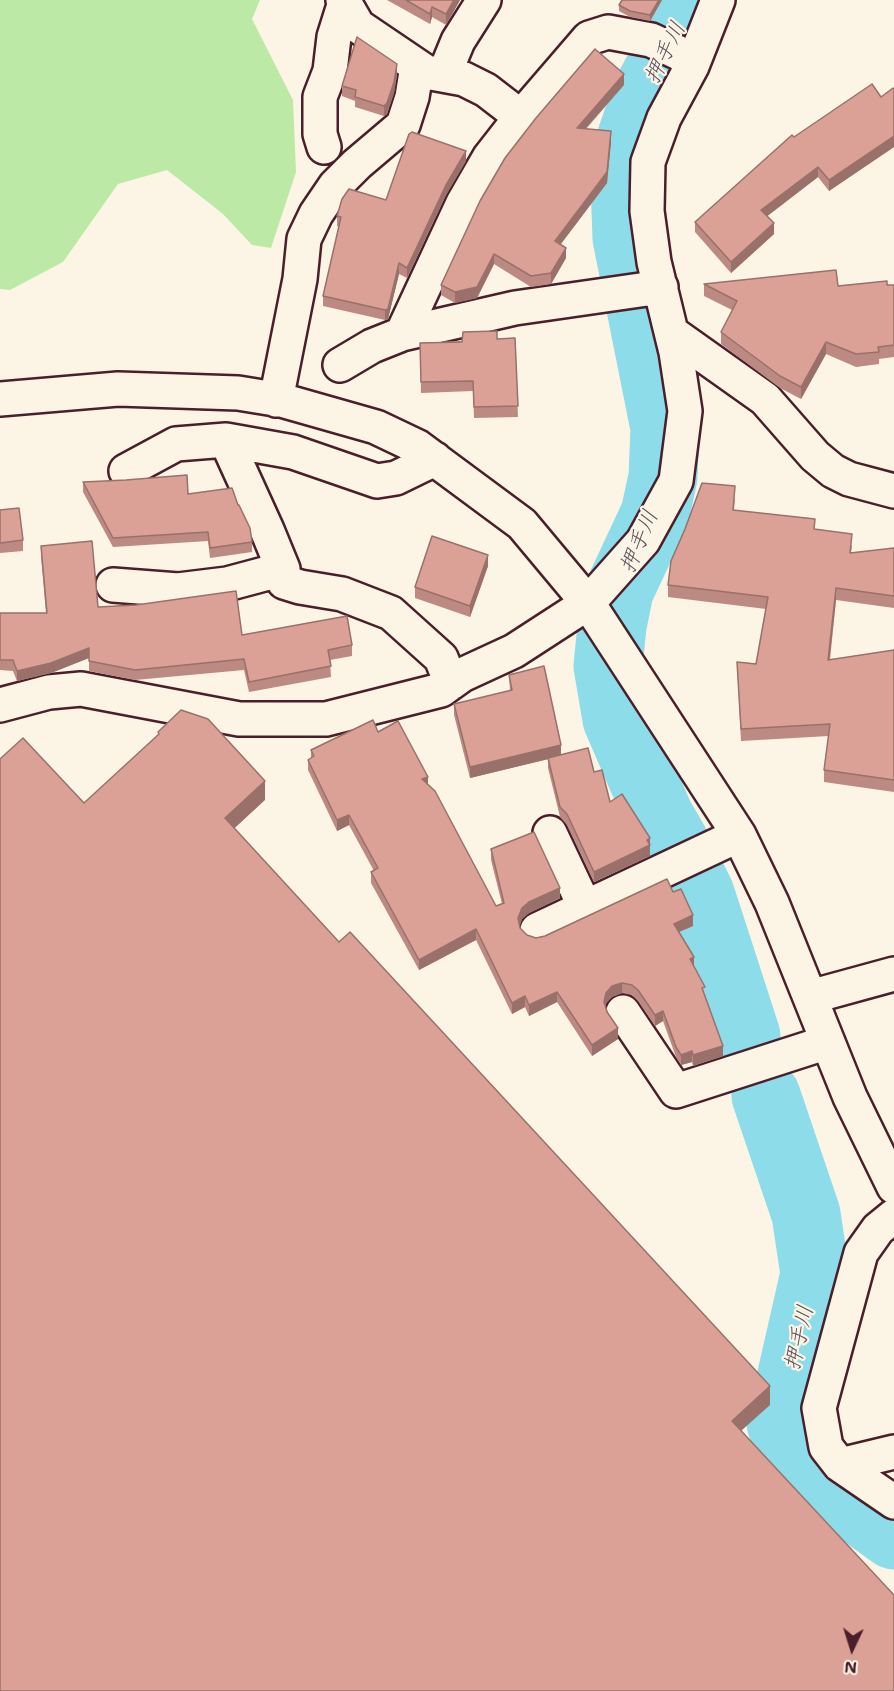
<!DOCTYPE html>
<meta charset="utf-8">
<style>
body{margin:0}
#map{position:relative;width:894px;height:1691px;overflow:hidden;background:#fcf5e5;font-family:"Shantell Sans",sans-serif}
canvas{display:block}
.north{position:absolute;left:822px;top:1619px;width:60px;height:60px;-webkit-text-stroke:4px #fcf5e5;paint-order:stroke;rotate:184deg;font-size:16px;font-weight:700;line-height:24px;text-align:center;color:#4a1f2b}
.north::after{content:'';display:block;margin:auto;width:21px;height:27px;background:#4a1f2b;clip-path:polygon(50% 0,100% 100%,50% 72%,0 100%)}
</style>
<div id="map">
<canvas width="894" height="1691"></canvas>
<div class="north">N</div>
</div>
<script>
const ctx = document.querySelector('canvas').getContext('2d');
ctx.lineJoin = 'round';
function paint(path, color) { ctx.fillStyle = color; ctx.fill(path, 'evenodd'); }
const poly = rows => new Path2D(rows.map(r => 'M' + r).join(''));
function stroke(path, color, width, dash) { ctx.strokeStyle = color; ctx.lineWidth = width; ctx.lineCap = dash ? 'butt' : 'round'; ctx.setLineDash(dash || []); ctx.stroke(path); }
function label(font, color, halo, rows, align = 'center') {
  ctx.font = font + ' "Shantell Sans","Klee One",sans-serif'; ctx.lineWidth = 4.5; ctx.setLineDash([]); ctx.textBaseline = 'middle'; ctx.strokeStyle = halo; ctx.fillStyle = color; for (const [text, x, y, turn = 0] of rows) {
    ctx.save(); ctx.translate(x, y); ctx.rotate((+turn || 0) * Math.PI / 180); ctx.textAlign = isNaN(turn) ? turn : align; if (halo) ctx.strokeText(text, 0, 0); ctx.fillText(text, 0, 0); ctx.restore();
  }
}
paint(poly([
 [0,0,260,0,252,19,293,100,296,172,271,248,252,245,223,214,167,170,118,184,63,262,10,290,0,289]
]), '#bde9a6');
stroke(poly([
 [689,0,685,21,648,90,632,136,625,183,627,238,665,428,663,477,655,514,619,591,612,626,608,666,617,719,659,816,674,842,700,894,746,1036],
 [766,1096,806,1214,815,1274,781,1423,788,1447,833,1491,894,1535]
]), '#8ddce9', 69);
const minor = poly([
 [343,0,358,26,426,72,464,79,486,90,521,117],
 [444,75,458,41,484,0],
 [324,147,320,134,320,97,330,71,334,37,345,2],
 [672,333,765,399,815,456,833,471,849,479,894,491],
 [402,334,463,203,489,158,521,117,589,38,608,32,651,40,681,54,692,66],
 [340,365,372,346,402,334,515,308,661,287],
 [0,399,118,389,238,393,281,400,376,427,418,447,522,524,588,603,739,835,772,903,850,1097,894,1187],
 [276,400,300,279,304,239,316,214,335,186,357,164,403,125,412,97,417,66],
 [226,440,267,530,283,569,284,582,300,587,342,594,391,613,441,658,451,683],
 [126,471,176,444,226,440,293,452,377,481,396,478,435,459],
 [113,585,178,590,227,584,283,569],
 [0,705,49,692,81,689,239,719,326,719,441,690,462,675,514,651,588,603,643,541,676,481,685,411,676,352,654,262,647,211,648,162,664,118,692,66,718,0],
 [550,833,585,907],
 [537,930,739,835],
 [810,997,894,974],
 [623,1012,676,1091,828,1042],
 [894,1216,878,1229,861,1253,819,1408,826,1447,840,1465,894,1502],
 [840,1465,894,1452]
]);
stroke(minor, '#4a1f2b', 38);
stroke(minor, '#fcf5e5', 33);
paint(poly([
 [387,0,460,0,446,25,432,17,430,24],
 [622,0,662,0,650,21,630,17,619,11,619,5],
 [397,75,394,93,387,114,384,116,355,107,355,101,342,96,342,86],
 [624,85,586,129,611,142,607,183,560,244,566,258,551,284,531,287,494,264,477,298,455,303,441,295,441,285],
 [894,89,894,147,829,191,818,177,767,216,774,234,731,273,695,232,695,222,881,97],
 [466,161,446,195,407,278,399,274,388,319,385,320,323,306,323,296,339,227,337,226,337,216,386,200],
 [704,284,838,286,894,285,894,357,879,359,879,364,856,367,826,354,801,399,780,388,721,344,721,332,732,310,704,296],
 [515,338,518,417,474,418,473,391,421,393,420,343],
 [83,482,188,494,252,542,252,552,210,558,208,541,113,547,83,492],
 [735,498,734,510,815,530,852,546,851,553,894,548,894,608,836,600,830,660,894,650,894,792,824,782,824,770,829,736,741,741,737,662,756,664,766,609,668,597,668,585],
 [0,510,23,540,23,551,0,553],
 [41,546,98,607,242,635,352,645,352,656,330,660,331,677,249,692,244,670,135,680,89,671,89,658,51,673,17,681,13,671,0,670,0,613,46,613,41,556],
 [488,566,470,617,415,598,415,587],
 [509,675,561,755,594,772,610,802,650,838,650,856,594,882,567,825,560,817,548,768,548,759,470,778,454,715,454,704,510,691],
 [378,732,428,784,496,906,502,904,491,860,491,849,560,898,529,913,522,919,520,925,520,928,527,935,536,938,545,936,673,892,693,926,679,932,694,966,705,995,723,1056,693,1066,692,1062,681,1065,676,1057,663,1021,655,1026,638,1001,632,995,622,993,612,997,606,1003,606,1007,618,1039,592,1056,557,1002,529,1016,525,1007,512,1014,476,940,419,970,371,883,371,872,374,871,349,825,337,831,308,770,308,760,311,758,311,750]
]), '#bc8a82');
paint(poly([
 [454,0,460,0,446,25,446,14],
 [659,0,662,0,650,21,650,15],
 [432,7,432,17,430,24,430,14],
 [397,64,397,75,394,93,387,114,384,116,384,106],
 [624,74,624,85,577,138,577,128],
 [611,131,611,142,607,183,555,252,555,241],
 [894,136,894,147,829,191,829,180],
 [466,151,466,161,446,195,407,278,407,268,446,185],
 [818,167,818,177,761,221,761,210],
 [774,223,774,234,731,273,731,262],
 [566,248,566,258,551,284,551,273],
 [494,254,494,264,477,298,455,303,455,292],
 [399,263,399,274,388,319,385,320,385,310],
 [826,342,826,354,801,399,801,387],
 [488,555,488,566,470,617,470,606],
 [836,588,836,600,828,672,828,660],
 [89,648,89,658,51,673,17,681,17,671],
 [561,745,561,756,470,778,470,767],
 [428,777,428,788,422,779],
 [265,781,265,800,225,837,225,818],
 [349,815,349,825,337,831,337,820],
 [650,838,650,856,594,882,594,872],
 [560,888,560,898,529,913,522,919,518,929,518,918,522,908,529,902],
 [693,915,693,926,674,934,674,924],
 [476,929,476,940,419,970,419,960],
 [694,957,694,968,690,959],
 [622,983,622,993,612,997,606,1003,604,1013,604,1002,606,993,612,986],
 [557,992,557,1002,529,1016,529,1005],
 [525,996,525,1007,512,1014,512,1003],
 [663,1011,663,1021,655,1026,655,1015],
 [618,1028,618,1039,592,1056,592,1045],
 [723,1046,723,1056,693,1066,693,1055],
 [692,1051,692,1062,681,1065,681,1055],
 [770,1386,770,1405,732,1439,732,1421]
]), '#99716a');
const building = poly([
 [406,0,454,0,446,14,432,7,430,14,406,0],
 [622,0,659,0,650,15,630,11,619,5,622,0],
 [357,37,397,64,394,82,387,103,384,106,355,97,356,90,342,86,357,37],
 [595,49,624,74,577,128,611,131,607,172,555,241,566,248,551,273,531,276,494,254,477,287,455,292,441,285,480,201,505,158,536,118,595,49],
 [872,84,881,97,893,88,894,89,894,136,829,180,818,167,761,210,774,223,731,262,695,222,792,135,794,137,872,84],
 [412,132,466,151,446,185,407,268,399,263,388,309,385,310,323,296,341,217,337,216,342,199,349,189,386,200,409,134,412,132],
 [836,270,838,286,887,281,887,285,894,285,894,345,878,347,879,352,856,354,826,342,801,387,780,376,721,332,737,301,704,284,836,270],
 [497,331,497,339,515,338,518,406,474,407,473,381,421,382,420,343,462,342,463,332,497,331],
 [187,475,188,494,232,488,238,505,239,505,250,528,252,542,210,548,208,532,113,538,83,482,126,480,187,475],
 [702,483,735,486,733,510,815,519,814,529,852,534,850,553,894,548,894,596,836,588,828,660,894,650,894,780,824,770,830,724,741,729,737,662,756,664,768,597,668,585,671,561,685,529,702,483],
 [19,508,23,540,0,543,0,510,19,508],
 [432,536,488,555,470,606,415,587,432,536],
 [92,541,98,607,136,605,236,591,242,635,347,616,352,645,328,650,331,666,249,682,244,659,135,670,89,661,89,648,51,663,17,671,13,660,0,660,0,613,47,613,41,546,92,541],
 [544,666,561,745,470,767,454,704,512,690,509,675,544,666],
 [181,710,208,719,265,781,225,818,339,942,350,932,770,1386,732,1421,894,1595,894,1691,0,1691,0,759,23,738,84,803,159,734,158,732,181,710],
 [373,720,378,732,398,721,428,777,422,779,435,791,496,906,504,903,491,849,534,832,560,888,529,902,522,908,518,918,520,928,527,935,536,938,545,936,667,879,673,892,681,889,693,915,674,924,694,957,690,959,705,987,702,988,723,1046,693,1055,692,1051,681,1055,676,1047,663,1011,655,1015,638,990,632,985,622,983,612,986,606,993,604,1002,607,1012,618,1028,592,1045,557,992,529,1005,525,996,512,1003,476,929,419,960,371,872,378,868,349,815,337,820,308,760,314,756,311,750,373,720],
 [588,748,594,772,602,770,610,802,622,794,650,838,647,840,650,845,594,872,567,814,560,807,548,758,588,748]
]);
paint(building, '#dba197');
stroke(building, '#99716a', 1.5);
label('italic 22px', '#5b4e5a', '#fcf5e5', [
 ["押手川",666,53,-64],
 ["押手川",640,542,-67],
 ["押手川",800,1338,-77]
]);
</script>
